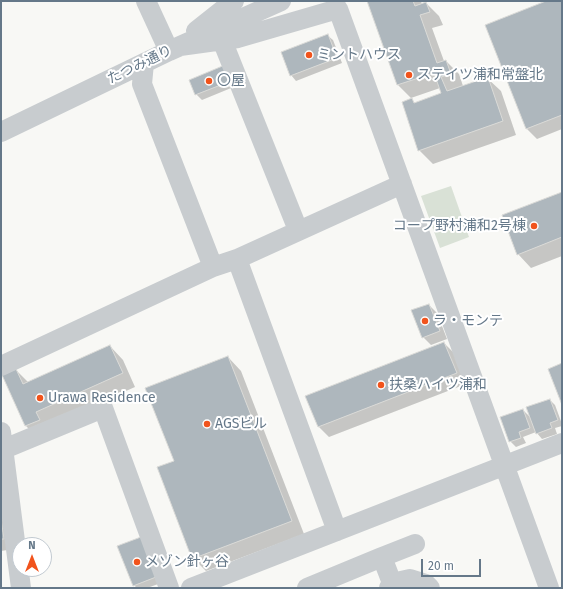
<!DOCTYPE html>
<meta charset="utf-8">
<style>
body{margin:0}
#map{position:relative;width:563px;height:589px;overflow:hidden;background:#f8f8f5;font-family:"Fira Sans",sans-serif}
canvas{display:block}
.frame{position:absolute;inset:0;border:2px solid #657889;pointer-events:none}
.north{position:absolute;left:12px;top:537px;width:40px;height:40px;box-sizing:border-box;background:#fff;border:1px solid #c1c9d0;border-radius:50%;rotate:0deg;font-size:11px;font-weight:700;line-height:16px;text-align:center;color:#657889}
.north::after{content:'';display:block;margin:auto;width:14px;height:18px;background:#f1531c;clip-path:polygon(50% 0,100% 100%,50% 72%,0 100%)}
.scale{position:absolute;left:421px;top:559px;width:60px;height:18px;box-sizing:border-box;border:2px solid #657889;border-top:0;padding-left:5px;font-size:12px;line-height:14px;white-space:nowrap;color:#657889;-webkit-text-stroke:3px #fff;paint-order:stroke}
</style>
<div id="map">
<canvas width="563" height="589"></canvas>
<div class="frame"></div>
<div class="north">N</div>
<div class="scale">20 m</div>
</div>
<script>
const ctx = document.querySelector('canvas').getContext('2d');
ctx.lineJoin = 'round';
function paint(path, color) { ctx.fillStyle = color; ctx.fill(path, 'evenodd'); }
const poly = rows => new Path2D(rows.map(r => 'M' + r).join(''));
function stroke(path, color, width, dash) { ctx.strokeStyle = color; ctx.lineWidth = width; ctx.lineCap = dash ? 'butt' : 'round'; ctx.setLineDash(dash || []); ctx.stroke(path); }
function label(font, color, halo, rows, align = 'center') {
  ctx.font = font + ' "Fira Sans","Noto Sans JP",sans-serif'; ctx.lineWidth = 4; ctx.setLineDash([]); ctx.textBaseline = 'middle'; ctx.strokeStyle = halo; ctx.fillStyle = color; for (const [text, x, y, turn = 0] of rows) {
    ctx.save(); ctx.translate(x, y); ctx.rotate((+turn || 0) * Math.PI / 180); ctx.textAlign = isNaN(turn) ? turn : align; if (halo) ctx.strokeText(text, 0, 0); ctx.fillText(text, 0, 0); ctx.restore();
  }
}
paint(poly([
 [451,186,469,237,440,248,421,196]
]), '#d9e1d6');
paint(poly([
 [368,1,421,1,422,5,426,3,439,16,443,25,432,28,444,61,446,61,459,74,463,86,487,78,501,91,516,135,433,164,419,150,412,100,416,104,442,94,440,88,411,98,398,85],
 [549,1,562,1,562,129,537,139,527,129,487,25],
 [327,35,333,40,342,63,296,81,291,75],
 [230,71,236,86,202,100,196,94],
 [562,193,562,256,531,268,518,254],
 [429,305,437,313,447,339,431,345,423,337],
 [444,343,454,353,466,384,329,437,318,426],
 [110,346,123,360,135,387,49,425,39,439,26,426,3,376,16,370,29,383],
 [228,357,241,371,304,534,206,571,193,558,175,462],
 [550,400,555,405,562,424,562,426,555,428,557,434,542,439,536,432,523,437,526,443,516,447,510,441,523,410,531,418],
 [1,470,14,549,1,551],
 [119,546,161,583,147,588,136,588]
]), '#0003');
const building = poly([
 [367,1,413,1,415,6,426,2,430,12,420,15,437,63,446,60,451,74,441,77,447,91,488,77,503,121,418,151,402,102,412,98,414,103,441,93,434,73,397,85,367,1],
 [546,1,562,1,562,115,526,129,485,25,546,1],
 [328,34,337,58,290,76,281,52,328,34],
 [225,65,231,81,195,95,189,80,225,65],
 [562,192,562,237,517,255,502,215,562,192],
 [429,304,440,331,422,338,411,310,429,304],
 [444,342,457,373,318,427,305,396,444,342],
 [110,345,123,373,36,412,40,420,25,426,2,375,16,369,23,384,110,345],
 [228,356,292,521,192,559,157,467,174,461,145,388,228,356],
 [562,363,562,405,548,369,562,363],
 [550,399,558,420,550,423,552,428,536,434,526,407,550,399],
 [523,409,530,428,519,432,521,438,509,442,500,417,523,409],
 [1,519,4,539,1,539,1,519],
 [141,537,156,577,133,586,117,546,141,537]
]);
paint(building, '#aeb7bd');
stroke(building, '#dadad7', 1);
stroke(poly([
 [146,1,169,51],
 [196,31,234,1],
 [222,40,298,230],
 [180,46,238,38,338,9,549,588],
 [144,63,142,84,213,267],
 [1,132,169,51,281,1],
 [237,259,337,531],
 [1,366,213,267,237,259,402,184],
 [1,432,21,588],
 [4,449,103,408,169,588],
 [382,557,415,544],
 [191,588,562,443],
 [307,588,382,557,392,583],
 [389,588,392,583,410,579,426,584,430,588]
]), '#c8cccf', 20);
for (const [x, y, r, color] of [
 [309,55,4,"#f1531c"],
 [409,75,4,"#f1531c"],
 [209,81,4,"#f1531c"],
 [534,226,4,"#f1531c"],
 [425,321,4,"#f1531c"],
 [381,385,4,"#f1531c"],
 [40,398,4,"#f1531c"],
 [207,424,4,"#f1531c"],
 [137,562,4,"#f1531c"]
]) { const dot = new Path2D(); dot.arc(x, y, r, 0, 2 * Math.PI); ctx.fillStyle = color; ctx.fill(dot); stroke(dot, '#fff', 1.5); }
label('14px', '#657889', '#fff', [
 ["ミントハウス",317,55],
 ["ステイツ浦和常盤北",417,75],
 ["〇屋",217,81],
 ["コープ野村浦和2号棟",526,226,"right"],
 ["ラ・モンテ",433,321],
 ["扶桑ハイツ浦和",389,385],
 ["Urawa Residence",48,398],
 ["AGSビル",215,424],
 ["メゾン針ヶ谷",145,562]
], 'left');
label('14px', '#657889', '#fff', [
 ["たつみ通り",140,65,-26]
]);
</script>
